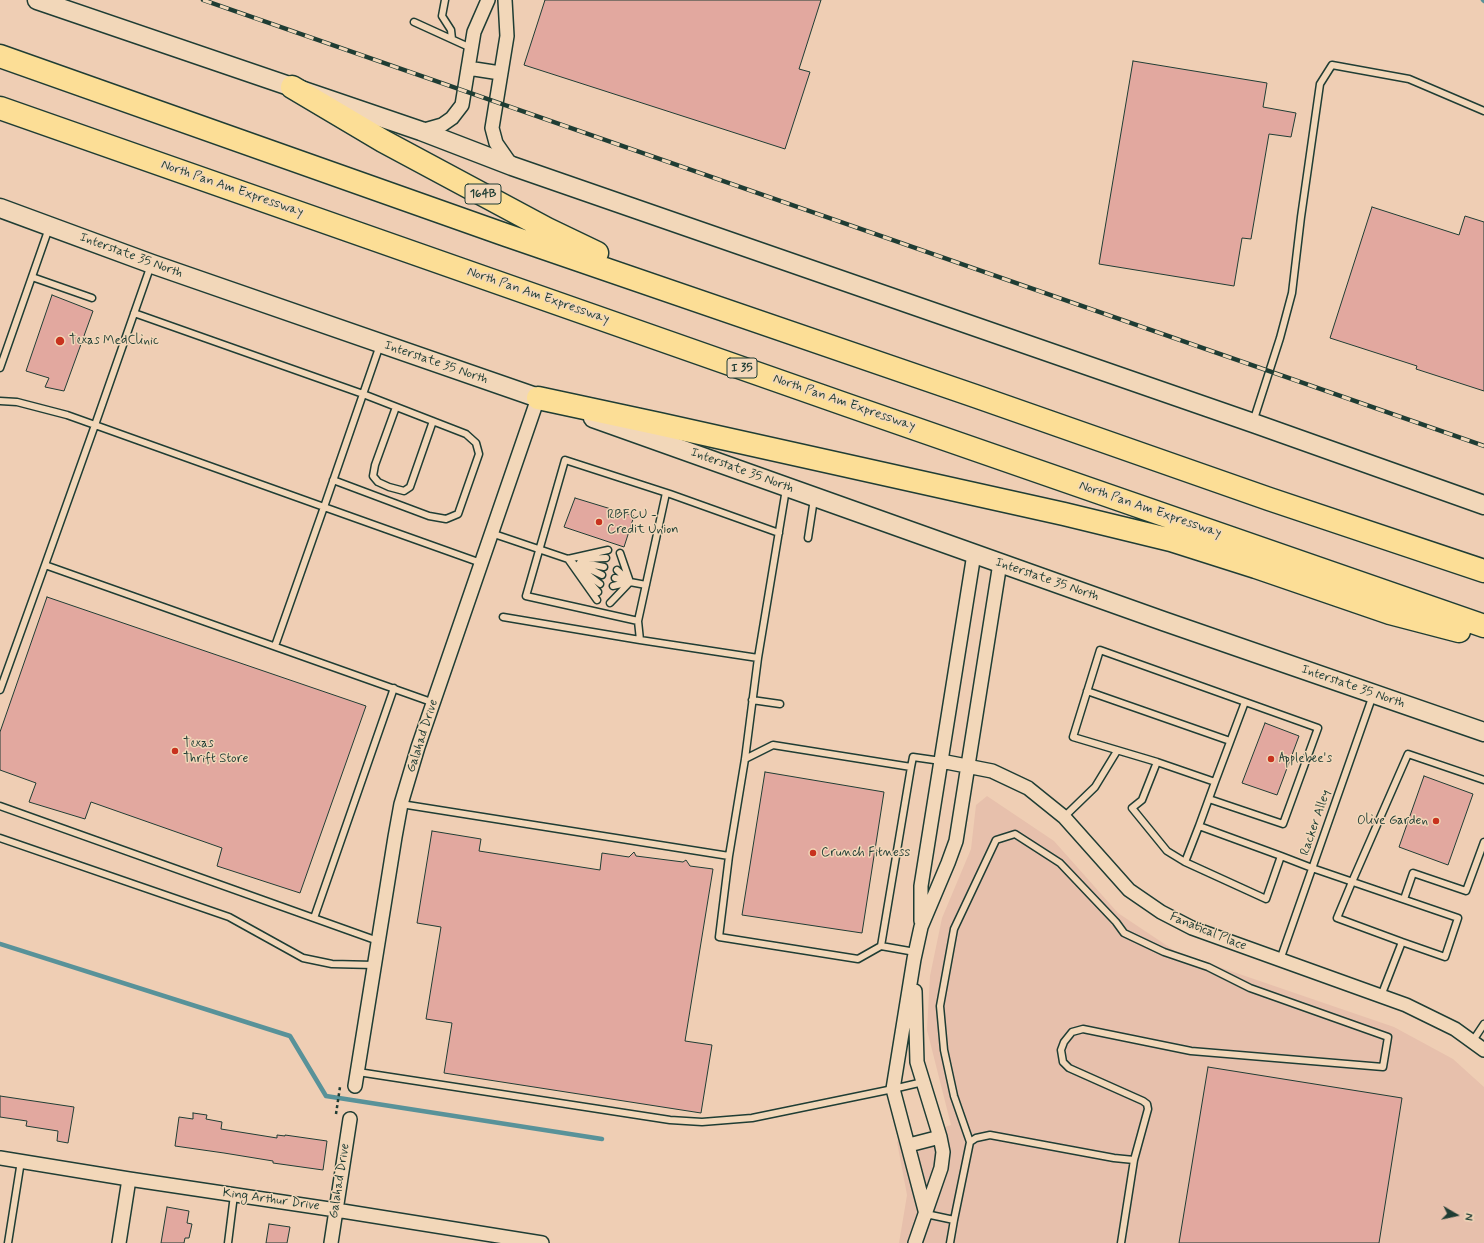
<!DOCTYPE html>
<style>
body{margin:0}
#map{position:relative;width:1484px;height:1243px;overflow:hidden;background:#efceb4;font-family:Mynerve,sans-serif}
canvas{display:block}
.north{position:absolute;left:1436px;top:1195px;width:40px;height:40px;-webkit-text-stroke:3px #f2d7b9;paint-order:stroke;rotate:99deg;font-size:11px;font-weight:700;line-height:16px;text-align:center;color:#1f3d34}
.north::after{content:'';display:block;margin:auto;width:14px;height:18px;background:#1f3d34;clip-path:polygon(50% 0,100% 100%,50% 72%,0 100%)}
</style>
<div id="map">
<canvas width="1484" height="1243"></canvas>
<div class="north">N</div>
</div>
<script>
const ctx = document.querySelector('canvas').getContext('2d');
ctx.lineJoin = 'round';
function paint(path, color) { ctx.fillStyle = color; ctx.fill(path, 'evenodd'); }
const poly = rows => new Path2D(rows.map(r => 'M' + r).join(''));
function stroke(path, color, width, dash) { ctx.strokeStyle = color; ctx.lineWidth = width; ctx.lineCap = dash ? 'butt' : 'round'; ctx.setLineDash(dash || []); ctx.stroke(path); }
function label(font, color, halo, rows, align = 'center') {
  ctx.font = font + ' Mynerve,sans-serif'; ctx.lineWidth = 3; ctx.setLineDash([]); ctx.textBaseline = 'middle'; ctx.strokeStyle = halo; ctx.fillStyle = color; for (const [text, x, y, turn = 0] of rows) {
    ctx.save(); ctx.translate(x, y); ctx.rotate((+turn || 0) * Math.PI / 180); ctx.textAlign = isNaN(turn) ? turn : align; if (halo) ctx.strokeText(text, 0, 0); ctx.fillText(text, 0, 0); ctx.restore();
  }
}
paint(poly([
 [987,796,1054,841,1118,913,1178,953,1394,1027,1453,1059,1484,1087,1484,1243,899,1243,907,1195,897,1142,951,1125,927,1030,930,976,942,918,971,849,976,805]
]), '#e7c0ac');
stroke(poly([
 [1483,0,1484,1],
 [0,944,290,1036,326,1096,602,1139]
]), '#589299', 4.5);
const building = poly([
 [545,0,821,0,799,69,810,72,785,149,524,65,545,0],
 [1133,61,1267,83,1263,107,1296,113,1291,137,1269,134,1251,239,1242,238,1234,286,1099,264,1133,61],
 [1372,207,1459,235,1465,216,1484,222,1484,391,1416,369,1417,366,1330,338,1372,207],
 [52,295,93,311,64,391,45,387,49,378,26,371,52,295],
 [575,498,634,516,624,547,564,527,575,498],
 [47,597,366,706,300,893,217,866,222,848,91,802,85,819,29,802,36,783,0,770,0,732,47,597],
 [1265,723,1299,736,1277,795,1242,783,1265,723],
 [765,772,884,792,862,933,742,915,765,772],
 [1424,776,1473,794,1448,865,1399,847,1424,776],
 [432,831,481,839,479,851,600,870,602,853,629,857,634,852,636,856,683,862,686,860,690,866,713,869,685,1041,712,1045,701,1113,444,1073,452,1023,426,1019,441,927,417,923,432,831],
 [1208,1067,1402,1098,1379,1243,1179,1243,1208,1067],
 [0,1096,74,1107,68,1143,57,1141,58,1131,26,1126,27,1121,0,1117,0,1096],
 [193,1113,207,1115,206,1119,222,1122,221,1129,277,1138,277,1135,285,1136,285,1135,327,1141,323,1170,273,1163,273,1161,224,1153,175,1146,179,1117,193,1119,193,1113],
 [167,1207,189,1211,187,1223,192,1224,189,1238,185,1238,184,1243,161,1243,167,1207],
 [269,1224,290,1227,287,1243,266,1243,269,1224]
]);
paint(building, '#e2a89f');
stroke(building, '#1f3d34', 1);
const service = poly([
 [445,0,442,16,451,30,452,39],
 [414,22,471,48],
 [151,265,95,425,324,507,275,646],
 [32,277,92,298],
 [134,313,363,394,466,434,476,443,479,454,458,514,446,519,429,516,333,480],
 [380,345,324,507,481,563],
 [0,368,49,228],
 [0,401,17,402,67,415,95,425,45,565,434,703],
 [396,407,375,465,373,476,378,482,389,487,404,491,410,487,433,421],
 [1253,422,1280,338,1292,293,1301,217,1320,84,1332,65,1409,79,1484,111],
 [491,533,568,559,608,550],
 [808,538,814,499],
 [620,553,630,582,646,585],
 [568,559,597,600],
 [582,559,606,558],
 [580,562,604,567],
 [573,563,600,584],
 [581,565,602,575],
 [617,570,629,581],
 [583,575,598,592],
 [615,578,629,581],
 [613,586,629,582],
 [610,603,630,582],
 [503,617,640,640,758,658],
 [638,621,666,493],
 [640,640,638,621,526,596,565,460,670,494,779,533],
 [0,690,45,565],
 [1087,691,1230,741],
 [752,700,780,704],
 [745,759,773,745,911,767,913,757,941,761],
 [1157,762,1215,782,1199,826],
 [911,767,881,946,915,952],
 [1215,782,1245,702],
 [401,804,729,856,745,759,758,658,786,489],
 [0,806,378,941],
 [1064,817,1095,787,1117,751],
 [0,838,229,917,303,958,332,964,374,965],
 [729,856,719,937,858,959,881,946],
 [1281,856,1266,899,1185,862,1199,826,1281,856,1312,868,1458,918,1445,957,1402,942,1381,996],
 [1185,862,1167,851,1132,808,1142,800,1157,762,1073,737,1100,650,1318,728,1283,824,1209,799],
 [1404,899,1413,873,1466,891,1484,842],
 [314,918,394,688],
 [1402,942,1337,918,1352,882,1408,754,1484,780],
 [1280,960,1373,695],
 [1472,1042,1484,1024],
 [358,1072,670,1120,702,1122,752,1118,893,1089,923,1082],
 [970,1142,954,1096,944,1050,940,1006,954,929,996,840,1015,834,1060,863,1116,922,1124,933,1164,952,1208,967,1250,988,1388,1037,1383,1067,1191,1051,1083,1029,1072,1032,1064,1042,1061,1050,1063,1062,1069,1068,1143,1101,1147,1104,1148,1109,1134,1160,1121,1243],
 [926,1214,954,1220,970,1142,976,1138,990,1135,1114,1158,1134,1160],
 [8,1243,21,1161],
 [228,1243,234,1195],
 [950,1243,954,1220]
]);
const minor = poly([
 [505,0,507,36,492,128,496,143,512,166],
 [468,68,500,73],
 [421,131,442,125,452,118,462,105,474,32,488,0],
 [941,761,992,771,1028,788,1064,817,1129,890,1161,912,1192,928,1406,1005,1455,1029,1484,1050],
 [921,921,921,886,974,554],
 [915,991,917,1062,940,1137,943,1152,941,1168,915,1243],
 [355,1086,395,837,401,804,418,747,538,398],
 [909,1145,940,1137],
 [0,1158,129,1179,336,1210,542,1243],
 [926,1214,893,1089,914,959,921,927,948,863,956,841,1000,563],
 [119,1243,129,1179],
 [331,1243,350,1119]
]);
const secondary = poly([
 [37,0,421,131,512,166,1256,424,1484,505],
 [0,208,152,264,550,402],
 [593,418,1163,621,1484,732]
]);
const motorway = poly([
 [0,56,503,234,975,396,1269,499,1484,571],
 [292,87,383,141,547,229,597,253],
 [0,108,847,405,1484,626],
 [538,398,659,424,1064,514,1171,540,1256,567,1390,613,1459,631]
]);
stroke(service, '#1f3d34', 9);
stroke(minor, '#1f3d34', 16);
stroke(secondary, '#1f3d34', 21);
stroke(motorway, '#1f3d34', 25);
stroke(poly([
 [336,1114,340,1087]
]), '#1f3d34', 2.5, [3, 3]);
stroke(service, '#f2d7b9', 6);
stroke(minor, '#f2d7b9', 13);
stroke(secondary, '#f2d7b9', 18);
stroke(motorway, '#fcde96', 22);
const rail = poly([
 [203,0,1484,446]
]);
stroke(rail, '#1f3d34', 4.5);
stroke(rail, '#f2d7b9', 3, [9]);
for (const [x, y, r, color] of [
 [60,341,5,"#c8321e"],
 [599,522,4,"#c8321e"],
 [175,751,4,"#c8321e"],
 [1271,759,4,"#c8321e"],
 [1436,821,4,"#c8321e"],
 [813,853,4,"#c8321e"]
]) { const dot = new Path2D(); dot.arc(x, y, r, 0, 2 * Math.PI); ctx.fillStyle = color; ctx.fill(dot); stroke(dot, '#f2d7b9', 1.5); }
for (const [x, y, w] of [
 [483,194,36],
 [742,368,30]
]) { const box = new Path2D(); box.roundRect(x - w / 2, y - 10, w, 20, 3); ctx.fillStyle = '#f2d7b9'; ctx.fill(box); stroke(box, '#1f3d34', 1); }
label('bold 12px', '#1f3d34', null, [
 ["164B",483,194],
 ["I 35",742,368]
]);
label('13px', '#1f3d34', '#f2d7b9', [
 ["North Pan Am Expressway",232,189,19],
 ["Interstate 35 North",131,256,20],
 ["North Pan Am Expressway",538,296,19],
 ["Interstate 35 North",436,363,19],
 ["North Pan Am Expressway",844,403,19],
 ["Interstate 35 North",742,471,20],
 ["North Pan Am Expressway",1150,510,19],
 ["Interstate 35 North",1047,580,19],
 ["Interstate 35 North",1353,687,19],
 ["Galahad Drive",423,736,-72],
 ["Racker Alley",1316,823,-71],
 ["Fanatical Place",1208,932,22],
 ["Galahad Drive",340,1181,-81],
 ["King Arthur Drive",271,1200,8]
]);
label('13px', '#1f3d34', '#f2d7b9', [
 ["Texas MedClinic",69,341],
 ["RBFCU -",607,515],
 ["Credit Union",607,530],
 ["Texas",183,744],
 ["Thrift Store",183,759],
 ["Applebee's",1279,759],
 ["Olive Garden",1428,821,"right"],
 ["Crunch Fitness",821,853]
], 'left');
</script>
